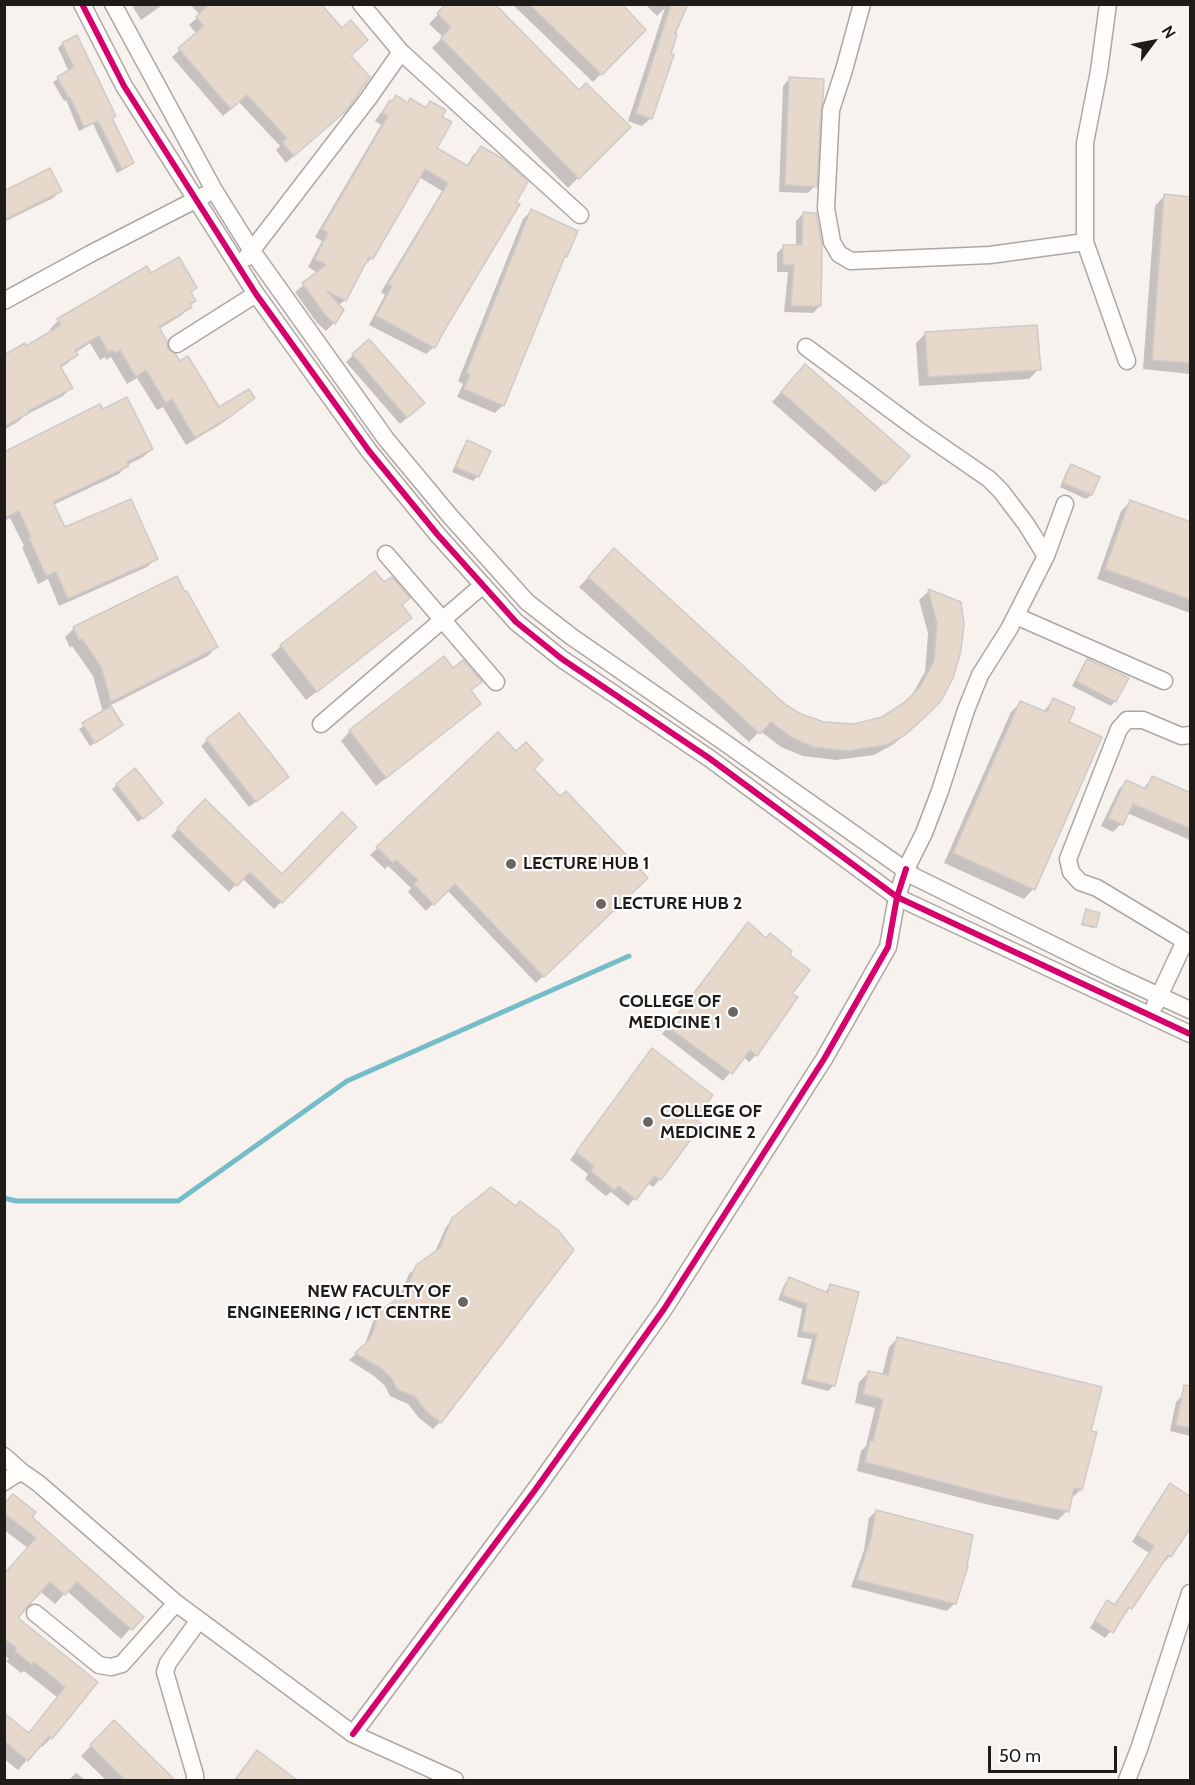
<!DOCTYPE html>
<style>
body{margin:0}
#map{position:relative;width:1195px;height:1785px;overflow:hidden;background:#f8f2ee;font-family:Cabin,sans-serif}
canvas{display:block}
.frame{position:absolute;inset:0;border:6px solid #1e1b19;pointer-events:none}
.north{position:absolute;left:1123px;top:12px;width:60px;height:60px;-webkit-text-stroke:4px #fff;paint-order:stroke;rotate:58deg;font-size:16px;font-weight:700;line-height:24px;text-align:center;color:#1e1b19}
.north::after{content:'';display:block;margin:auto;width:21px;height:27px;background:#1e1b19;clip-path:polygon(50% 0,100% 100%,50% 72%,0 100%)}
.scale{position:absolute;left:988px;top:1746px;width:129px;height:27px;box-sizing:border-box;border:3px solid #1e1b19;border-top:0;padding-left:8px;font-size:18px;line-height:21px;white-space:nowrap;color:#1e1b19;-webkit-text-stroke:4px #fff;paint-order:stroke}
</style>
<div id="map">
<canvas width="1195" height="1785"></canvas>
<div class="frame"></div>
<div class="north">N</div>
<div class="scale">50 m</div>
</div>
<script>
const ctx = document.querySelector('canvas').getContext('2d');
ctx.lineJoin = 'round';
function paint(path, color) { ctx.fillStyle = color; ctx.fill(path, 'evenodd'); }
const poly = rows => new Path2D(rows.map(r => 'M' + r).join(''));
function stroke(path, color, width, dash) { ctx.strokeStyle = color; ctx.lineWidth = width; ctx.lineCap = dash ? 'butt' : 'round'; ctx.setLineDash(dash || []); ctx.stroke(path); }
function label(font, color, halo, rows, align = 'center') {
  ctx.font = font + ' Cabin,sans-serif'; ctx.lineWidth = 4.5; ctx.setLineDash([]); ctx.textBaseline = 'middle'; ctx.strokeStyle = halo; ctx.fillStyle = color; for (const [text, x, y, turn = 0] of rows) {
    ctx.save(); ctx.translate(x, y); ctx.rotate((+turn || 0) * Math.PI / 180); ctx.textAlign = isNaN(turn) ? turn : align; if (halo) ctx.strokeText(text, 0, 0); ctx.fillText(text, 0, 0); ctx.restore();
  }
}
paint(poly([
 [131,4,164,4,141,20],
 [190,4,319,4,349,56,336,118,286,163,276,150,280,146,239,102,223,116,172,57,197,34,189,25,200,15],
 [448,4,629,127,568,188,432,48,443,37,429,24],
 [512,4,620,4,644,30,593,82],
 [645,4,686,4,673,35,651,118,642,126,628,121,665,8,657,16],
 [77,37,111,119,133,163,128,167,117,173,93,124,79,131,66,100,64,101,53,82,69,72,58,48,62,44],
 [790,78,815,186,808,193,779,192,783,86],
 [396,97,407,104,410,100,425,109,430,103,440,117,435,149,466,167,473,155,481,148,434,347,426,354,369,325,385,295,381,292,442,191,419,177,372,258,364,266,345,300,338,306,342,310,334,323,326,331,317,323,295,292,318,273,308,267,322,241,315,237,381,125,375,121,383,110],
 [60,191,53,198,4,222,4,193],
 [1164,196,1190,198,1190,374,1143,369,1155,206],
 [531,211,566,256,562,260,503,405,495,413,457,397,463,384,458,381,523,219],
 [803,214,820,306,813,313,784,312,788,272,777,272,777,253,784,246,796,246,796,221],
 [151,275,190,293,194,301,182,315,159,329,166,350,219,409,244,406,221,424,186,445,163,407,157,410,137,378,127,384,111,357,106,360,105,357,100,360,90,343,75,353,76,355,68,363,60,368,71,387,63,396,24,416,19,421,4,430,4,356,26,348,52,332,50,329,58,321],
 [926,333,1039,369,1029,379,919,386,916,343],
 [353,355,416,410,400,424,346,362],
 [796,376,884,483,875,492,772,402],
 [103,411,152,449,143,457,127,465,119,474,53,505,64,529,156,559,147,567,59,606,48,579,38,584,22,547,24,546,10,518,4,521,4,453],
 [468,442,478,476,473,481,452,472,463,447],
 [1071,466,1091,495,1086,499,1060,487,1067,470],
 [1131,501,1190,523,1190,613,1097,579,1121,511],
 [604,560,785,706,800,715,824,723,854,725,883,719,905,703,910,698,925,672,928,633,919,600,929,591,960,603,930,711,894,744,874,755,836,760,803,756,781,747,760,731,749,742,579,587],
 [400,606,410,618,400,628,306,700,271,655,281,646],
 [74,628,216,647,208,656,109,706,121,725,90,746,79,729,103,712,93,676,72,646,70,648,65,637],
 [1087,660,1115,701,1111,706,1072,686,1083,665],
 [453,670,480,682,470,691,479,703,470,713,376,786,341,741,350,731],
 [1053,700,1067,723,1033,889,1024,899,944,863,1011,712,1021,702,1043,712],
 [498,734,532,769,646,878,536,983,447,890,426,911,408,892,411,888,388,866,385,869,370,855],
 [207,740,281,782,249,807,201,746],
 [135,770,157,807,138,822,112,789],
 [1152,778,1190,795,1190,840,1127,813,1121,824,1113,832,1101,826,1119,789,1127,781,1143,789],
 [205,801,282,876,355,827,274,909,242,878,229,892,171,836],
 [1086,910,1095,927,1093,928,1081,925],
 [741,932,788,956,789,995,756,1055,749,1062,743,1057,723,1081,662,1034],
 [653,1050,693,1119,700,1124,660,1179,653,1187,647,1183,628,1206,611,1192,606,1196,585,1179,588,1174,570,1160,645,1057],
 [516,1208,440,1422,433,1429,419,1418,408,1404,390,1396,385,1386,374,1376,349,1360,364,1347,374,1319,398,1300,409,1274,434,1254,446,1227,453,1219],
 [789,1279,824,1293,830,1286,834,1385,828,1391,801,1384,812,1339,797,1337,802,1309,778,1300,784,1285],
 [898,1338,1089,1432,1081,1489,1072,1498,1067,1511,1058,1520,981,1503,857,1471,861,1451,866,1446,875,1408,855,1403,859,1382,868,1373,882,1376,889,1347],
 [1183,1395,1190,1397,1190,1436,1170,1431,1176,1402],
 [1170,1485,1170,1556,1164,1562,1162,1562,1130,1608,1105,1638,1090,1628,1101,1609,1108,1602,1113,1606,1149,1553,1132,1542,1164,1491],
 [4,1504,30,1517,141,1617,121,1639,67,1591,55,1604,40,1591,16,1618,96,1682,51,1738,42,1747,40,1745,18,1770,4,1759,4,1715,28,1734,57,1697,24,1671,21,1673,6,1661,9,1659,4,1655,4,1575,28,1548,4,1530],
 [876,1511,955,1603,947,1611,851,1587,864,1550,869,1518],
 [114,1722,173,1780,106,1780,81,1756],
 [251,1759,285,1773,280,1780,235,1780],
 [76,1773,85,1780,69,1780]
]), '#0003');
stroke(poly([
 [4,1198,16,1201,178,1201,347,1081,629,956]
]), '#74bdc8', 5);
const building = poly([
 [209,4,321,4,342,28,351,20,368,40,351,56,370,77,346,111,294,156,282,142,287,138,247,95,231,109,178,48,204,26,196,17,209,4],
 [446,4,495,4,579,90,586,83,631,127,579,179,441,38,451,27,437,13,446,4],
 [529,4,622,4,646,30,602,75,529,4],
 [671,4,688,4,675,34,677,34,671,54,674,55,652,119,636,113,671,4],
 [77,35,116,116,112,118,134,163,122,169,98,121,84,127,70,97,69,98,57,77,74,67,62,43,77,35],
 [789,77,824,79,823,100,821,109,817,187,785,185,789,77],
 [396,95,408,103,410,98,426,108,430,101,446,110,442,117,452,122,437,148,468,166,481,146,503,159,528,182,516,203,520,204,447,326,435,348,376,316,392,286,388,284,448,183,425,169,373,259,369,257,346,301,327,291,344,310,335,324,325,315,302,283,326,265,315,259,328,233,322,229,388,116,382,113,390,100,392,102,396,95],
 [50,168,62,191,4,220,4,191,50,168],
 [1164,194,1191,197,1191,363,1152,360,1164,194],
 [531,209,578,231,567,257,565,256,504,406,464,389,470,375,466,373,531,209],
 [803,212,816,213,822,245,821,306,791,306,794,265,783,265,783,245,802,245,803,212],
 [179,257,197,288,191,292,196,301,190,304,192,307,159,327,167,341,168,349,175,354,180,361,188,356,219,407,249,389,255,398,231,416,195,438,172,399,166,403,146,370,136,377,120,350,115,353,113,350,108,352,99,336,75,350,78,355,60,366,73,388,28,411,29,413,4,427,4,355,25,343,26,346,61,325,57,319,147,266,151,273,179,257],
 [1037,325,1041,370,928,377,925,332,1037,325],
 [369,339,425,403,407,418,352,354,369,339],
 [805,364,910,456,885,484,781,392,805,364],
 [127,397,153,449,127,462,129,466,53,502,65,527,131,499,158,559,68,599,56,572,46,576,29,538,31,537,19,511,4,518,4,452,100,404,103,409,127,397],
 [467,440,491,451,479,477,456,467,467,440],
 [1071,464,1100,477,1092,495,1063,483,1071,464],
 [1130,500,1191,522,1191,600,1105,569,1130,500],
 [614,548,786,705,801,714,824,722,854,724,882,717,905,702,920,687,934,661,937,623,928,589,961,602,964,624,961,651,953,678,941,701,925,717,905,735,886,745,847,751,813,747,791,737,771,722,760,734,588,577,614,548],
 [375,571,384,582,392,577,410,598,402,605,412,618,317,692,280,645,375,571],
 [177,576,185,592,187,591,218,647,111,702,101,667,82,639,79,640,73,627,177,576],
 [444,656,453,668,463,660,482,682,471,690,481,704,386,778,349,730,444,656],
 [1087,659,1129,678,1116,702,1076,681,1087,659],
 [1053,698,1075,708,1069,722,1102,737,1035,890,953,853,1020,701,1047,712,1053,698],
 [111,706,123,725,95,743,82,723,111,706],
 [239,713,289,777,256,802,206,739,239,713],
 [498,732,516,751,526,742,543,760,534,769,560,796,566,791,648,878,544,977,455,884,434,905,414,884,418,880,396,860,393,863,376,847,498,732],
 [135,768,163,803,143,819,116,784,135,768],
 [1152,776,1191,793,1191,829,1133,804,1123,825,1108,818,1126,780,1146,789,1152,776],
 [205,799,282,874,342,812,357,827,282,903,250,872,237,886,177,828,205,799],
 [1086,909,1100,913,1096,927,1082,924,1086,909],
 [748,922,766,938,770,933,792,951,790,955,810,970,792,994,798,997,757,1056,750,1050,732,1074,668,1027,748,922],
 [652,1048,713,1095,695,1119,702,1124,661,1180,654,1176,636,1200,619,1186,614,1190,591,1171,594,1166,576,1152,652,1048],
 [491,1187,516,1206,520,1201,558,1230,574,1250,441,1423,426,1411,415,1397,397,1389,392,1379,382,1369,355,1353,370,1339,381,1310,404,1294,416,1265,440,1248,452,1218,491,1187],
 [789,1277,828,1293,830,1284,859,1292,835,1386,806,1379,817,1334,802,1332,807,1304,782,1295,789,1277],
 [897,1337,1102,1387,1091,1431,1097,1432,1082,1490,1074,1488,1069,1512,991,1495,865,1462,870,1440,873,1441,883,1399,863,1394,868,1371,888,1375,897,1337],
 [1184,1385,1191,1386,1191,1428,1176,1425,1184,1385],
 [1170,1483,1191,1497,1191,1527,1171,1557,1168,1555,1132,1609,1129,1607,1113,1633,1095,1621,1107,1600,1115,1605,1154,1546,1137,1535,1170,1483],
 [13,1494,36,1512,32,1517,144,1617,132,1630,77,1582,65,1595,50,1582,27,1607,18,1618,98,1682,52,1739,49,1736,28,1761,4,1741,4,1713,29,1733,65,1687,34,1662,32,1665,15,1651,17,1648,4,1639,4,1574,36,1538,4,1513,4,1504,13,1494],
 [876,1510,973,1535,967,1566,968,1566,956,1604,857,1580,870,1542,876,1510],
 [114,1720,175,1780,125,1780,90,1745,114,1720],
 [257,1750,297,1780,235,1780,257,1750]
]);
paint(building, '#e7d8cc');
stroke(building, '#cfcac8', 1.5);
const minor = poly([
 [82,4,124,86,256,294,369,451,437,534,516,622,562,659,709,758,897,897,1190,1034],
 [113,4,214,190,252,251,386,439,450,516,527,602,572,637,721,740,915,877,1118,977,1190,1010],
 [862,4,844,70,831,110,826,208,832,242,839,254,851,261,990,255,1085,242],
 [1108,4,1099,71,1085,143,1085,242,1127,361],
 [401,52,580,215],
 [246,258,368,99,401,52,361,4],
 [4,301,90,254,205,195],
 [177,344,256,294],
 [806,347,918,430,989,479,1001,491,1026,524,1046,556],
 [386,554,496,682],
 [1016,616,1164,681],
 [321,724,483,585],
 [1190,735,1181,736,1143,720,1127,720,1119,729,1068,859,1071,872,1080,882,1097,888,1190,944],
 [1155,1005,1185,941],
 [4,1456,22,1472],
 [4,1482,13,1476,22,1472,38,1483,176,1603,353,1734,455,1780],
 [35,1613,99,1665,111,1667,122,1664,176,1603],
 [353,1734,535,1490,664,1309,824,1059,888,947,897,897,906,869,924,833,940,791,966,710,980,675,1009,629,1046,556,1065,504],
 [195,1780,195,1775,165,1672,168,1663,199,1620],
 [1127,1780,1139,1749,1190,1593]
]);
stroke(minor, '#aca7a4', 19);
stroke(minor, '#fefdfc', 16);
stroke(poly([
 [82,4,124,86,256,294,369,451,437,534,516,622,562,659,709,758,897,897,1190,1034],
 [353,1734,535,1490,664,1309,824,1059,888,947,897,897,906,869]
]), '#d6006c', 6);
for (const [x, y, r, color] of [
 [511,864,6,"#6a6664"],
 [601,904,6,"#6a6664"],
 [733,1012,6,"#6a6664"],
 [648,1122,6,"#6a6664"],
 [463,1302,6,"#6a6664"]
]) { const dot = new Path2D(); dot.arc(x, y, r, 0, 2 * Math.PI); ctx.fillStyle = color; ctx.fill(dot); stroke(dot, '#fff', 2); }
label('bold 18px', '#1e1b19', '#fff', [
 ["LECTURE HUB 1",523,864],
 ["LECTURE HUB 2",613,904],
 ["COLLEGE OF",721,1002,"right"],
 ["MEDICINE 1",721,1023,"right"],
 ["COLLEGE OF",660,1112],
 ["MEDICINE 2",660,1133],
 ["NEW FACULTY OF",451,1292,"right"],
 ["ENGINEERING / ICT CENTRE",451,1313,"right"]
], 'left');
</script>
